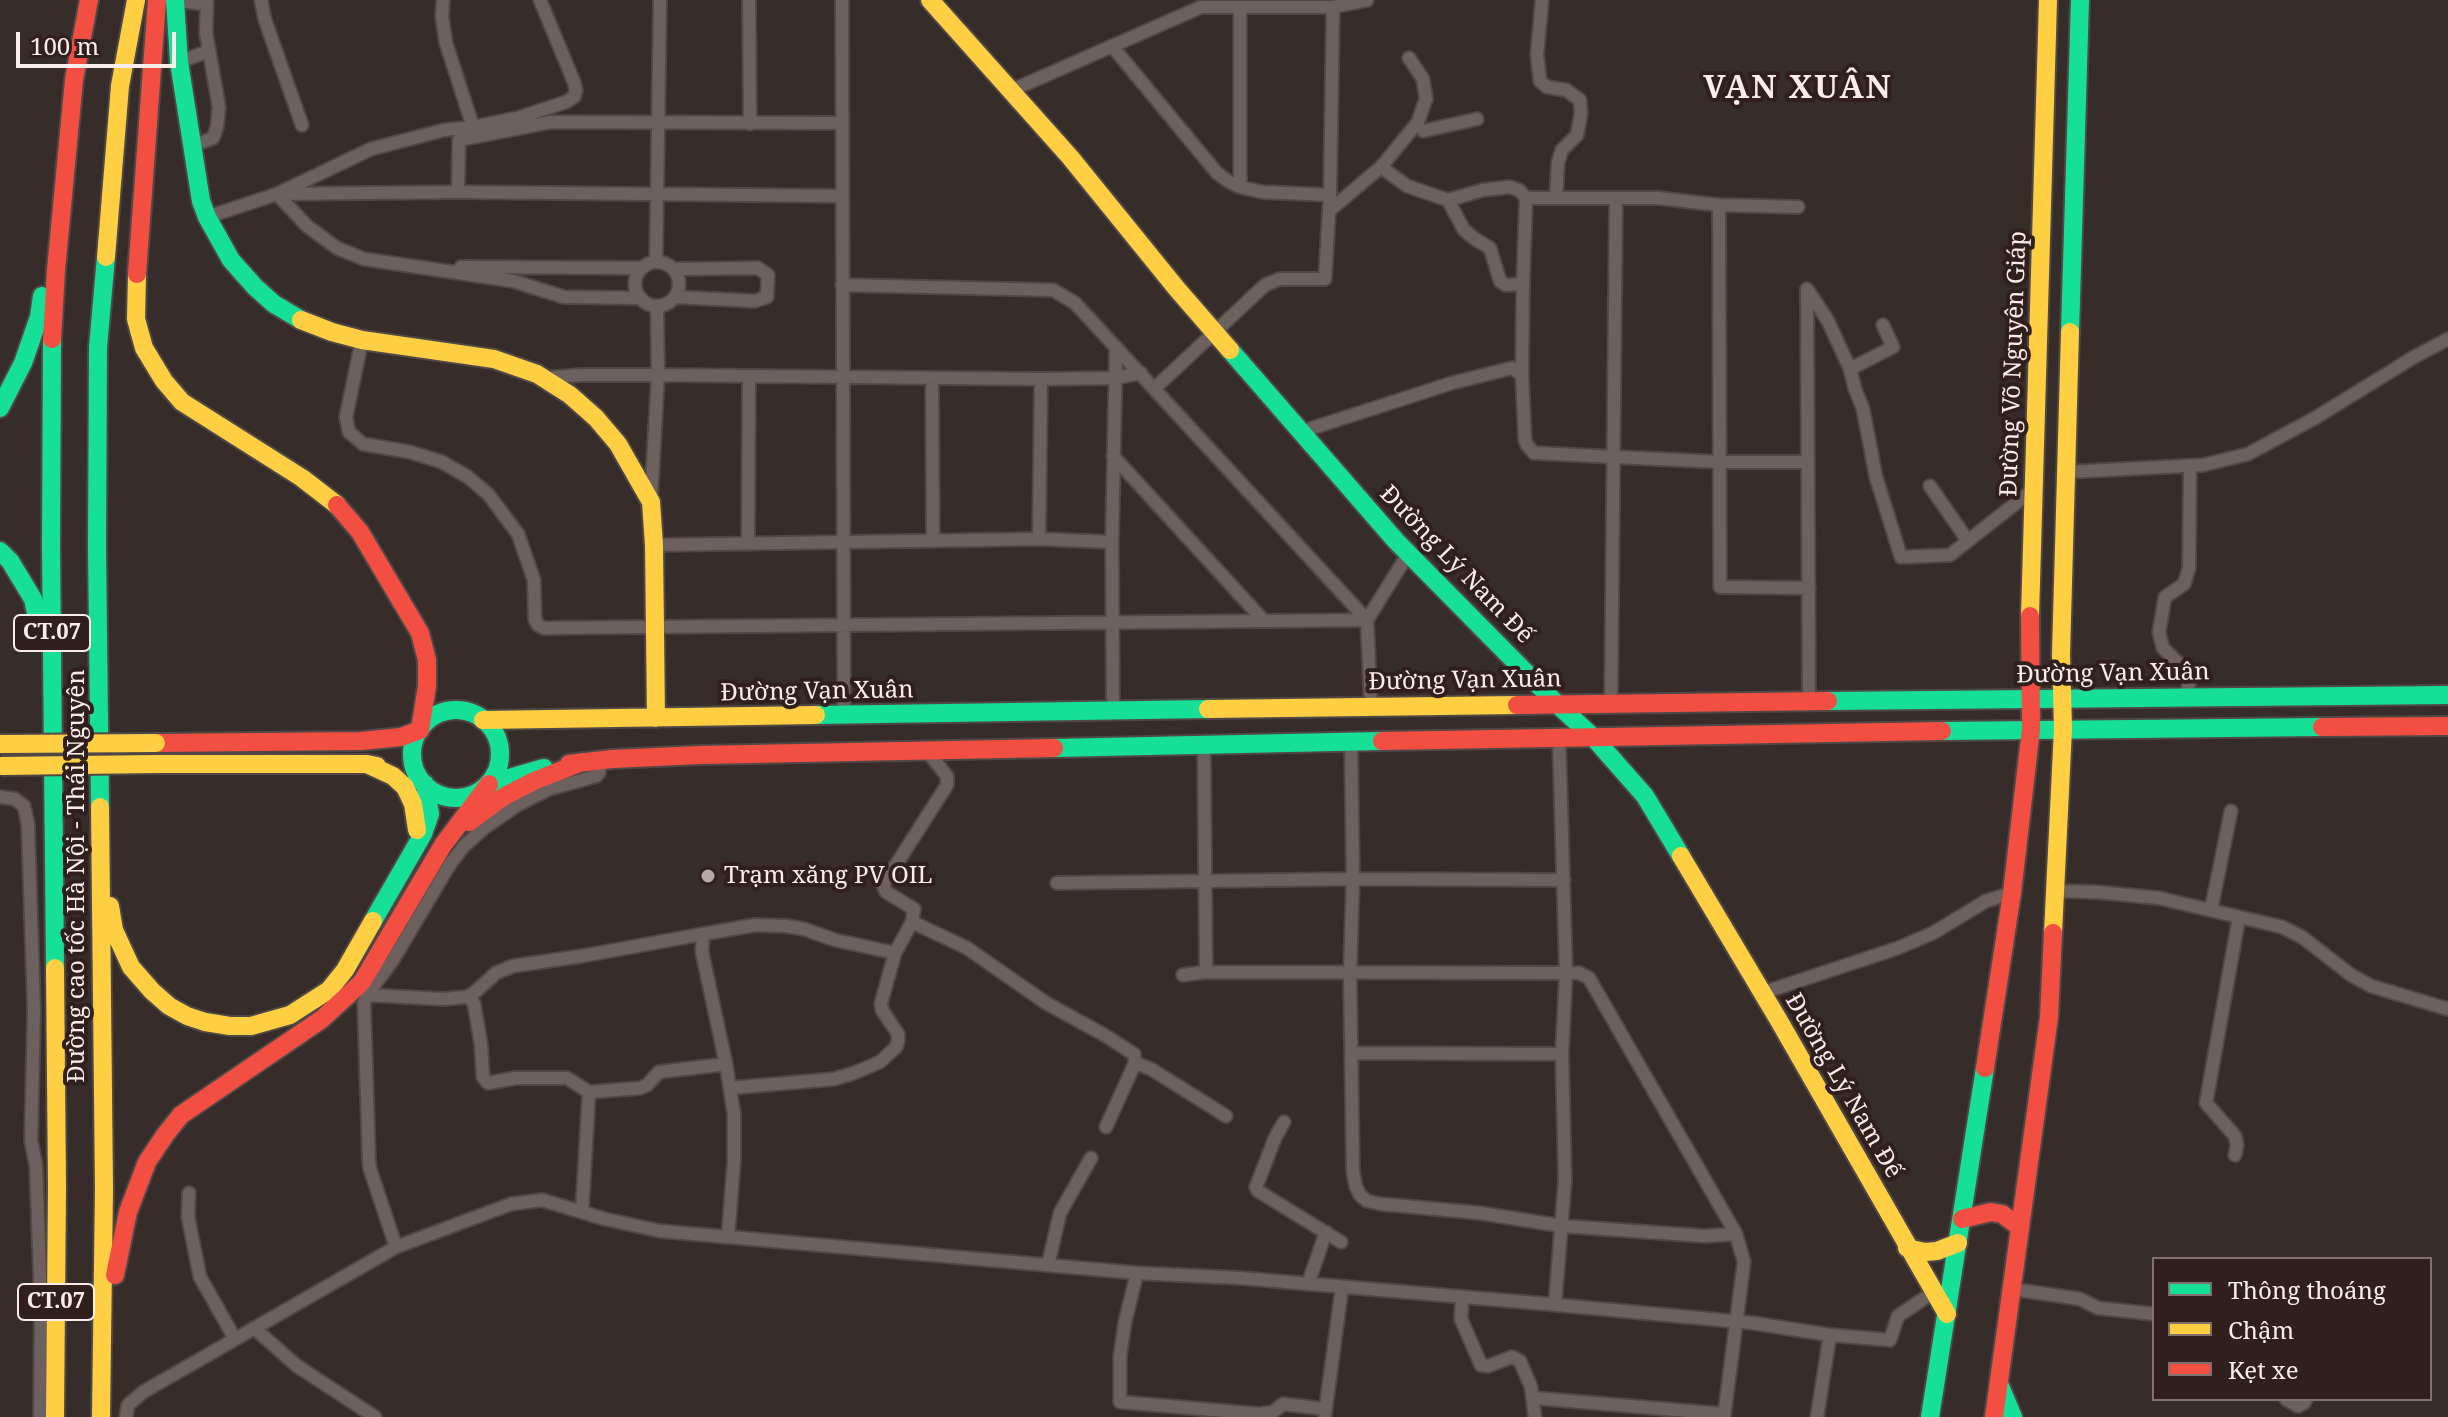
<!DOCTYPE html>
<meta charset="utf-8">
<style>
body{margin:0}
#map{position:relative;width:2448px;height:1417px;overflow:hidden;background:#362c2a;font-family:"Noto Serif",serif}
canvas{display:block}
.legend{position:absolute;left:2152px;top:1257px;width:280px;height:144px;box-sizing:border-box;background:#301f1c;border:2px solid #80716f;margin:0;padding:10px 14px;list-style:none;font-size:24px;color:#f9edeb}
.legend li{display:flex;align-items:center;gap:16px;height:40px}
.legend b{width:40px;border:2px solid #80716f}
.scale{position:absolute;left:16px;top:32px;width:160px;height:36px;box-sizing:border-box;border:4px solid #f9edeb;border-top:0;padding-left:10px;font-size:24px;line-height:28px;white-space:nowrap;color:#f9edeb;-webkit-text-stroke:6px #301f1c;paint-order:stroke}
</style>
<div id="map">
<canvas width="2448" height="1417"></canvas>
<ul class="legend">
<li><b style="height:10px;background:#16e098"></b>Thông thoáng</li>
<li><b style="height:10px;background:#ffcf43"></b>Chậm</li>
<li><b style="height:10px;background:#f24e42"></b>Kẹt xe</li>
</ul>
<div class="scale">100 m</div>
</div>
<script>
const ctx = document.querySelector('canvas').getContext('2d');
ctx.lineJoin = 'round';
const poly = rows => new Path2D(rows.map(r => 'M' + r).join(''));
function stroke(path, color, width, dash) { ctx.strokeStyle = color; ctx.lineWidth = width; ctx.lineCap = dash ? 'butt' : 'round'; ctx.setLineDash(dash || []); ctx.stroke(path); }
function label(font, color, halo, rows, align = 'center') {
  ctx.font = font + ' "Noto Serif",serif'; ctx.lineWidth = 8; ctx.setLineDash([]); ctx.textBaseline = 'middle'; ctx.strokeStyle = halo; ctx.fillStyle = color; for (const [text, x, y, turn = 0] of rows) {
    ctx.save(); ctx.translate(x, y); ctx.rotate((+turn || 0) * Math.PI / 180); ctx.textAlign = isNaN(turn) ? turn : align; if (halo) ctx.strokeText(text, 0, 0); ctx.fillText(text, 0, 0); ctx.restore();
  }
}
const street = poly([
 [261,0,265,20,302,125],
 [443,0,442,17,446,43,473,127],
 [749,0,750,124],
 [842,0,844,715],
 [1542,0,1537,55,1540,81,1547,87,1566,90,1580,100,1581,114,1577,135,1562,150,1558,162,1556,198],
 [175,1,206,4],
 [1112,46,1217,173,1228,181,1240,187,1262,192,1330,195,1325,279,1280,279,1265,285,1155,388],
 [179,62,209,51],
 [1010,91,1201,7,1333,7,1367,0],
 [1423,131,1477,119],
 [192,146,213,138,217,127,219,107,206,33,207,0],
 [1381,167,1418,122,1426,99,1423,79,1409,58],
 [1240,187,1240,7],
 [458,192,459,140,551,122,842,123],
 [277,194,458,192,842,196],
 [277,194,307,226,337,248,364,259,513,281,564,297,641,298],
 [1330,195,1333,7],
 [1448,200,1483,190,1509,187,1519,190,1526,198],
 [1719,205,1720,587,1809,588],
 [1329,211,1381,167,1407,186,1448,200,1464,230,1475,239,1490,248,1500,281,1506,285,1523,284,1526,198,1658,198,1719,205,1798,207],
 [207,217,277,194,371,149,444,130,473,127,517,118,566,102,574,97,576,90,574,82,540,0],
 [656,262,660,0],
 '635 284a22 22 0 1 1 44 0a22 22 0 1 1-44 0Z',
 [461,267,642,268],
 [674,269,758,268,768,275,767,297,755,301,675,297],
 [842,285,1053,290,1075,303,1367,620,1371,707],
 [1807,289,1828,321,1850,369,1855,389,1863,409,1876,477,1901,557,1950,555,2034,489],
 [1807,292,1809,701],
 [362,340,346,417,349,432,363,444,410,452,442,462,468,477,488,494,518,534,534,580,535,619,538,625,544,628,1367,620,1408,554],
 [1850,369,1893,347,1883,325],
 [1522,375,1523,284],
 [544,378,581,375,658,375,1041,379,1115,378,1141,373],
 [932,378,933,541],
 [1300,432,1452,383,1512,368,1522,375,1525,440,1527,445,1534,453,1721,462,1808,462],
 [1113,456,1264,621],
 [2066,472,2203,465,2248,454,2315,418,2414,357,2448,339],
 [1930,486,1968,541],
 [651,499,658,375,657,306],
 [1039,539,1041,379],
 [748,544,749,377],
 [654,545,1039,539,1112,542],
 [2184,697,2189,685,2187,672,2163,648,2159,632,2165,597,2184,584,2189,568,2190,466],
 [1611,703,1616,198],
 [1113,711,1112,542,1116,347],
 [1351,742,1353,879,1350,973,1353,1172,1356,1187,1360,1195,1367,1201,1381,1204,1480,1213,1562,1226,1705,1236,1736,1234],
 [1204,746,1206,972],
 [600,760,599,773,596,776,549,789,519,804,484,828,464,846,450,864,393,960,367,995,364,1002,369,1160,370,1169,396,1247,511,1204,542,1200,605,1219,660,1231,1137,1273,1240,1278,1547,1304,1753,1323,1830,1335,1890,1340,1898,1316,1935,1291],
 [0,797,15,799,24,806,28,825,34,1011,31,1141,36,1165,41,1302,40,1417],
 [1057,883,1353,879,1564,880],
 [2055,891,2096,892,2159,898,2282,927,2302,937,2351,975,2371,986,2448,1009],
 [2211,910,2231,811],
 [912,922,914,909,886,892,883,885,947,785,947,776,927,751],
 [1183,975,1206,972,1566,973,1579,973,1589,978,1736,1234,1744,1262,1724,1417],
 [1762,993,1898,948,1933,933,1986,901,2012,893],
 [367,995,443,999,466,997,473,994,496,973,513,966,582,956,703,934],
 [469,996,474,1004,481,1044,483,1077,488,1083,516,1078,567,1078,589,1092,640,1088,647,1085,659,1072,726,1064],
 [1351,1053,1562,1054],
 [1135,1063,1151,1069,1226,1116],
 [730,1088,834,1079,854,1073,880,1062,896,1047,898,1041,898,1034,882,1010,881,1003,895,953],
 [1284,1122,1275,1138,1256,1187,1258,1191,1341,1242],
 [2235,1155,2237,1145,2235,1136,2206,1103,2239,917],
 [189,1193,188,1217,200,1277,235,1339],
 [582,1212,589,1092],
 [728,1237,734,1161,734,1114,726,1064,702,952,703,934,755,925,786,926,804,929,835,940,895,953,912,922,967,948,1046,1003,1106,1036,1134,1054,1135,1063,1106,1127],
 [1048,1265,1060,1213,1091,1158],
 [1137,1273,1125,1322,1120,1356,1120,1402,1260,1414,1273,1412,1283,1404,1325,1409],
 [1308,1284,1326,1232],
 [2012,1289,2080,1299,2098,1308,2154,1314],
 [1462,1297,1461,1319,1481,1365,1488,1366,1512,1357,1520,1361,1531,1387,1535,1417],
 [1555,1304,1565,1180,1562,1054,1566,973,1559,738],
 [254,1328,297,1366,375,1417],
 [1534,1398,1724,1414],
 [2286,1399,2298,1406,2304,1403,2306,1399],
 [1325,1414,1342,1287],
 [126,1417,128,1405,143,1392,396,1247],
 [1817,1417,1830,1335]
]);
const fast = poly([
 [175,0,179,62,201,201,207,217,231,260,255,287,274,304,301,320],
 [2070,332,2080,0],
 [52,339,51,546,55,968],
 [1230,350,1396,541,1557,704,1594,738,1645,796,1681,856],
 [0,408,23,363,39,317,42,296],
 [0,551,10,561,33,599,41,637],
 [1828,701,2448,695],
 '412 754a44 44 0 1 1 88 0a44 44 0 1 1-88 0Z',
 [816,715,1208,709],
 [1942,731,2322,727],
 [1054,748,1382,741],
 [489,784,544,768],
 [100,807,97,547,98,347,106,257],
 [373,921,423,834,430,814,425,784],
 [2000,1386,2013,1417],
 [1930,1417,1985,1068]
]);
const slow = poly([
 [930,0,1070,157,1177,289,1230,350],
 [106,257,120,86,136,0],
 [137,274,136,319,144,348,164,381,182,402,302,478,337,505],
 [301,320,332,332,362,340,494,359,537,374,570,395,596,418,618,444,651,502,654,545,656,718],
 [2030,616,2048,0],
 [1208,709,1517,705],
 [483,720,816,715],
 [156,764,367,764,377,766],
 [367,764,393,776,405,787,413,804,417,830],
 [100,807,104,1189,101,1417],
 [1681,856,1778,1019,1947,1314],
 [110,906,114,930,131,967,152,991,169,1006,187,1016,205,1022,230,1026,251,1026,290,1015,329,990,345,970,373,921],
 [2053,933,2063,729,2061,654,2070,332],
 [55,968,57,1187,55,1417],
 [1907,1248,1925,1252,1937,1251,1958,1243]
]);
const jam = poly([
 [137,274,157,0],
 [52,339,56,270,74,80,89,0],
 [1517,705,1828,701],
 [2322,727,2448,726],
 [1382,741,1942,731],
 [156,743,361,741,401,737,420,730,427,686,427,660,420,633,360,532,337,505],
 [569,764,612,759,700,755,1054,748],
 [469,822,503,797,534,781,582,762],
 [1985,1068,2012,893,2031,729,2030,616],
 [1962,1219,1991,1212,2002,1214,2020,1227],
 [115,1275,128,1212,147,1162,165,1135,181,1115,322,1019,362,982,443,845,489,784],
 [1994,1417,2049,1017,2053,933]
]);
stroke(street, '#504846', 16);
stroke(fast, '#504846', 22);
stroke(slow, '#504846', 22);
stroke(jam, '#504846', 22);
stroke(street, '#6d615f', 12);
stroke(fast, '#16e098', 18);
stroke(slow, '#ffcf43', 18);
stroke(jam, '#f24e42', 18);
const slowBridge = poly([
 [0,744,156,743],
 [1,766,156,764]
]);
stroke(slowBridge, '#504846', 22, []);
stroke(slowBridge, '#ffcf43', 18);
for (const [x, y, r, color] of [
 [708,876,8,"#b5a9a7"]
]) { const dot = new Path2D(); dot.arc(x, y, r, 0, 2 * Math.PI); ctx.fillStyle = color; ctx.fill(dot); stroke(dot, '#301f1c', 3); }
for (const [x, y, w] of [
 [52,633,76],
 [56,1302,76]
]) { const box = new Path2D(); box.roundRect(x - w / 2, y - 18, w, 36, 6); ctx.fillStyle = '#301f1c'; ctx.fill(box); stroke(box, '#f9edeb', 2); }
label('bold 22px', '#f9edeb', null, [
 ["CT.07",52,633],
 ["CT.07",56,1302]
]);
label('24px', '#f9edeb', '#301f1c', [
 ["Đường Võ Nguyên Giáp",2014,364,-88],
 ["Đường Lý Nam Đế",1456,565,46],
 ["Đường Vạn Xuân",2113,674,-1],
 ["Đường Vạn Xuân",1465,681,-1],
 ["Đường Vạn Xuân",817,692,-1],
 ["Đường cao tốc Hà Nội - Thái Nguyên",77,876,-90],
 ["Đường Lý Nam Đế",1843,1086,60]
]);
label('24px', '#f9edeb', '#301f1c', [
 ["Trạm xăng PV OIL",724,876]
], 'left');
ctx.letterSpacing = '2px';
label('bold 32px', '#f9edeb', '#301f1c', [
 ["VẠN XUÂN",1798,89]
]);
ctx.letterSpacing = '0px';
</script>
